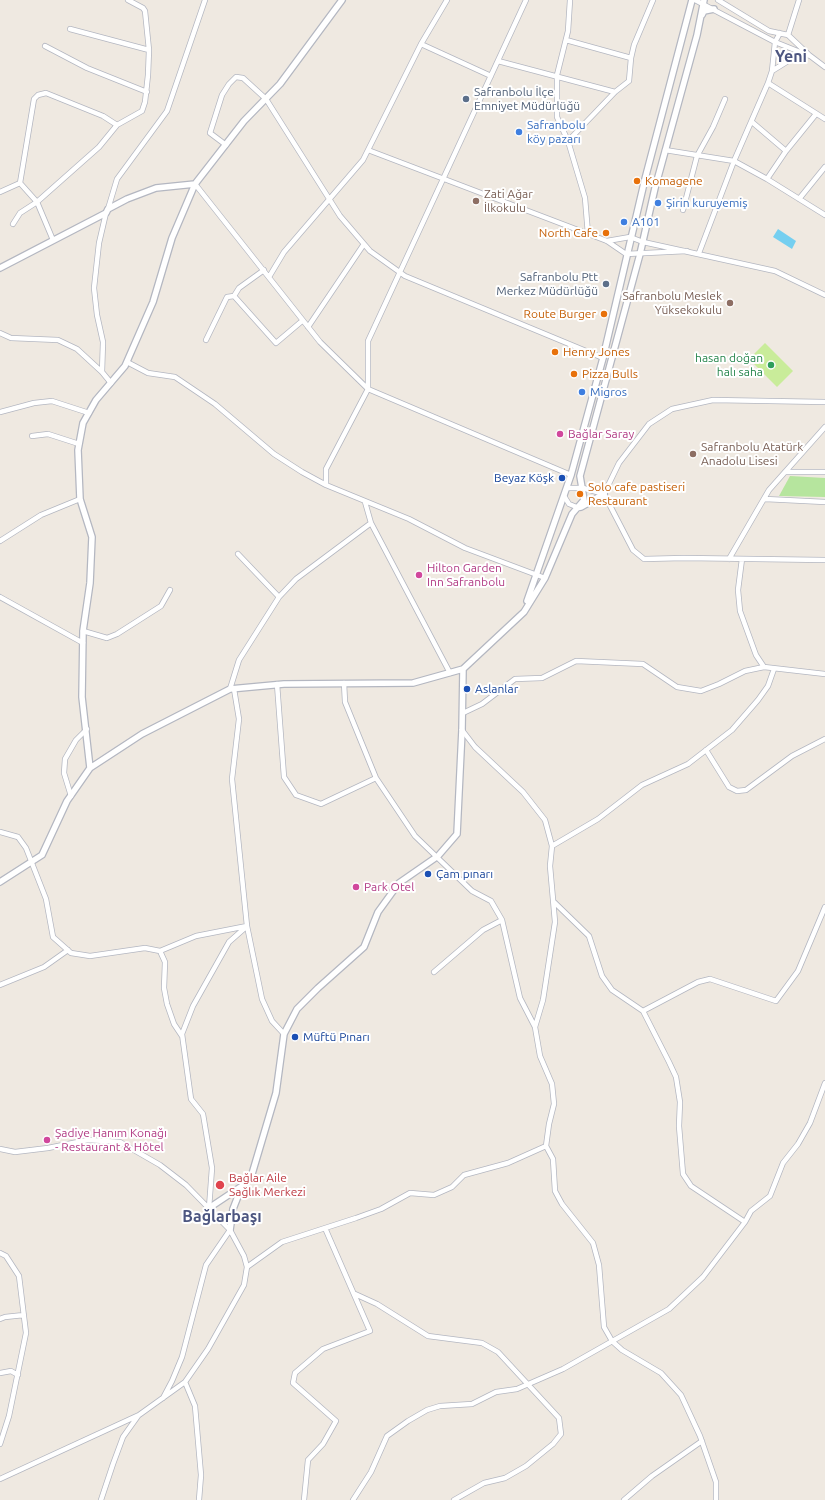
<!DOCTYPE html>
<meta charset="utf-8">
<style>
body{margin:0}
canvas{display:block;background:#efe9e1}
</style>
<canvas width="825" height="1500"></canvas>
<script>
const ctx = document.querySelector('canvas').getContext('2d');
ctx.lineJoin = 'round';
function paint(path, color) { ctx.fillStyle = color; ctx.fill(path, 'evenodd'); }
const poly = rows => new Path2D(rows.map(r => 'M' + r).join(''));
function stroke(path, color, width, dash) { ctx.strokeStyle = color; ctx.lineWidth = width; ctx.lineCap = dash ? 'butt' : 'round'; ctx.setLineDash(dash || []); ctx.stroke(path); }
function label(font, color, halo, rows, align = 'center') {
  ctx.font = font + ' Ubuntu,sans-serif'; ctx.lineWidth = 4; ctx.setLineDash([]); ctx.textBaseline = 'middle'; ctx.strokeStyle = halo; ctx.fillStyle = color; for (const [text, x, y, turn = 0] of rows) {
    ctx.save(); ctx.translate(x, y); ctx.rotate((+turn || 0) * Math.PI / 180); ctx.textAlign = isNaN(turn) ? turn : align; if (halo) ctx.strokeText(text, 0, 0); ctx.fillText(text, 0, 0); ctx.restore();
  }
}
paint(poly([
 [790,476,825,478,825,497,779,496]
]), '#b6e59e');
paint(poly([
 [765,343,793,371,777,387,749,359]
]), '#c9ec9a');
paint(poly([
 [778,229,796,241,792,249,773,237]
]), '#75cff0');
const minor = poly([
 [570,0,568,31,557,75,557,117,568,141,585,198,588,234],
 [695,0,775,42,810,56],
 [718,0,769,31,788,35,809,55,825,67],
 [70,29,149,50],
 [788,35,799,0],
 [566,40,631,58],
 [421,44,491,76],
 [45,46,87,68,147,92],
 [498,61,615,92],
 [772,71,801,53],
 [768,83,825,119],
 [752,122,786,151,816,114],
 [568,141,615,92,629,81,631,58,634,45,653,0],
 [226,145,210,133,222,95,229,84,236,77,243,78,266,99,340,216,370,251,405,276,603,358],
 [368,150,607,241,626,254,687,251],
 [665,150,734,161,767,179,825,215],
 [767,179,786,151],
 [20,183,34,99,38,95,46,93,103,116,117,125],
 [20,183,37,202,53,240],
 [195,184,320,342,368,389,571,475],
 [0,192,20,183],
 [799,199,825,167],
 [108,209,117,179,167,111,205,0],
 [683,210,697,156,713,127,725,99],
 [13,224,20,213,37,202,99,147,117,125,142,111,145,102,148,75,149,50,145,11,143,8,128,0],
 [607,241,630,237,643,242,775,271,825,295],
 [699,253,734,161,768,83,772,71,775,42,780,33],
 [269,277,284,252,363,160,421,44,447,0],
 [234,296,276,343,302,321],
 [308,327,364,244],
 [0,333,11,338,58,340,77,349,102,372,111,383],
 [206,340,227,297,234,296,239,288,264,270],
 [127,362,148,373,175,377,215,404,274,454,302,472,326,485,409,519,465,548,545,578],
 [102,372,103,342,97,315,94,288,99,243,106,213],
 [0,412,34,403,52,401,89,413],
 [32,436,48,434,79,444],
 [785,472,825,472],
 [326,485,326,469,368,389,368,341,526,0],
 [567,488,583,488,604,494,633,550,644,559,684,558,825,560],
 [604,494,619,463,649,424,672,409,713,400,825,402],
 [564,496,569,504,579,508],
 [765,499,825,502],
 [365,502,371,523,450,673],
 [0,541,41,515,80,499],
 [238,554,279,597],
 [729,559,769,490,825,427],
 [742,559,738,590,740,611,756,655,764,667,825,674],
 [0,597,83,643],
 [83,631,107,638,117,634,161,606,170,590],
 [344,683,345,702,376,778,415,836,472,891,491,901,502,920,520,998,535,1027],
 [277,684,284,777,296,795,321,804,376,778],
 [230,689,239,660,279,597,296,579,371,523],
 [234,689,239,719,232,779,247,926,262,999,272,1021,284,1034],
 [463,713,482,704,515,679,542,678,576,661,643,664,677,687,701,691,719,684,745,671,764,667],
 [462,730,475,747,523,792,545,820,552,846,550,866,555,922,543,1000,535,1027,540,1056,552,1084,554,1104,549,1124,546,1146,553,1159,555,1191,562,1204,593,1243,599,1265,604,1327,612,1341,622,1350,661,1373,681,1395,700,1436,716,1482,716,1500],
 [706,750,729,787,737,791,746,790,792,756,825,739],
 [71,796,64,773,65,759,76,740,87,729],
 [0,832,18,837,26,848,46,899,53,937,71,953,90,956,145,948,160,951,196,936,247,926],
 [552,846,598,819,642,785,688,764,732,730,758,700,768,686,774,669],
 [554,902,589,936,602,976,612,990,643,1011,669,1062,676,1077,680,1102,679,1126,683,1174,691,1186,745,1222],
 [160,951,165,962,164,988,167,1004,174,1024,182,1036],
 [434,972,483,930,502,920],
 [0,985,44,967,68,950],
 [643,1011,698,982,710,979,776,1001,798,971,825,907],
 [0,1149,15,1152,48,1148,88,1140,120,1142,160,1165,186,1185,230,1230,244,1256,247,1267,244,1285,208,1349,185,1382,139,1415,0,1479],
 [209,1208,212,1168,203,1114,191,1099,182,1034,193,1006,229,942,246,927],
 [0,1253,6,1256,19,1276,26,1333,9,1416,0,1444],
 [247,1267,282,1242,356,1218,381,1209,410,1193,434,1195,452,1187,464,1175,508,1163,546,1146],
 [355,1294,377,1304,428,1336,482,1343,498,1352,559,1418,561,1434,553,1444,526,1466,505,1478,484,1483,454,1500],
 [0,1319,5,1317,24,1315],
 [0,1373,11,1371,18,1375],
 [185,1382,195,1406,201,1475,199,1500],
 [163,1398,172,1381,182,1357,206,1265,230,1230],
 [101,1500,113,1464,123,1437,138,1416],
 [304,1500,308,1460,323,1444,336,1421,293,1383,295,1373,323,1349,370,1331,325,1228],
 [353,1500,371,1472,387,1436,408,1421,427,1410,440,1406,472,1404,496,1392,517,1389,563,1369,669,1309,703,1277,745,1222,751,1211,770,1196,783,1163,798,1144,810,1123,825,1083],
 [624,1500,652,1476,702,1441]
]);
const tertiary = poly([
 [702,15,704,11,714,9],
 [0,268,106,213,108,209,127,199,156,188,195,184],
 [581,507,604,494],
 [527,601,571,475,603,358,645,179,692,0],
 [90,768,82,697,83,631,90,583,92,537,80,499,78,450,83,423,96,400,125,366,153,302,172,238,195,184,244,121,280,84,342,0],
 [0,882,42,855,67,801,90,768,142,734,230,689,284,684,413,683,463,669,524,612,545,578,572,514,584,500,580,476,640,254,655,188,697,35,704,0],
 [209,1208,242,1186,252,1174,276,1093,284,1034,297,1009,318,988,364,947,378,912,399,883,438,856,457,834,462,730,463,669],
 [230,1230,233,1209,242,1186]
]);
stroke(minor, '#b4b7c1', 6);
stroke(tertiary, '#b4b7c1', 8);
stroke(minor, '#fff', 4.5);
stroke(tertiary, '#fff', 5.5);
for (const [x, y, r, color] of [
 [466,99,4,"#5c6f8a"],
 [519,132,4,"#3f7fe0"],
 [637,181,4,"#e8710a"],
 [476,201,4,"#8d6e63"],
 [658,203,4,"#3f7fe0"],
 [624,222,4,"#3f7fe0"],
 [606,233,4,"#e8710a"],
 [606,284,4,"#5c6f8a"],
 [730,303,4,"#8d6e63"],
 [604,314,4,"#e8710a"],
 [555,352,4,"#e8710a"],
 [771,365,4,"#2e9e5b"],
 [574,374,4,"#e8710a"],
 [582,392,4,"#3f7fe0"],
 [560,434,4,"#d1479c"],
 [693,454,4,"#8d6e63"],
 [562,478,4,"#1a4fb4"],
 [580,494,4,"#e8710a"],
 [419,575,4,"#d1479c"],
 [467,689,4,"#1a4fb4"],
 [428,874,4,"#1a4fb4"],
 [356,887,4,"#d1479c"],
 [295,1037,4,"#1a4fb4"],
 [47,1140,4,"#d1479c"],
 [220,1185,5,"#e0444e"]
]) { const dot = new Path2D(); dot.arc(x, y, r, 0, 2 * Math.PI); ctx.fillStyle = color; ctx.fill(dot); stroke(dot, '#fff', 1.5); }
label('12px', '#4e5e75', '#fff', [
 ["Safranbolu İlçe",474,92],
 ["Emniyet Müdürlüğü",474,106],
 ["Safranbolu Ptt",598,277,"right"],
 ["Merkez Müdürlüğü",598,291,"right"]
], 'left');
label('12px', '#366cbe', '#fff', [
 ["Safranbolu",527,125],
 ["köy pazarı",527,139],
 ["Şirin kuruyemiş",666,203],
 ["A101",632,222],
 ["Migros",590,392]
], 'left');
label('12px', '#c56008', '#fff', [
 ["Komagene",645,181],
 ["North Cafe",598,233,"right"],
 ["Route Burger",596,314,"right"],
 ["Henry Jones",563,352],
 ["Pizza Bulls",582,374],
 ["Solo cafe pastiseri",588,487],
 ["Restaurant",588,501]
], 'left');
label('12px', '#785e54', '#fff', [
 ["Zati Ağar",484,194],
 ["İlkokulu",484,208],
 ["Safranbolu Meslek",722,296,"right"],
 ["Yüksekokulu",722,310,"right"],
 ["Safranbolu Atatürk",701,447],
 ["Anadolu Lisesi",701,461]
], 'left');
label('12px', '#27864d', '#fff', [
 ["hasan doğan",763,358],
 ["halı saha",763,372]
], 'right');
label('12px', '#b23c85', '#fff', [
 ["Bağlar Saray",568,434],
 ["Hilton Garden",427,568],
 ["Inn Safranbolu",427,582],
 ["Park Otel",364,887],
 ["Şadiye Hanım Konağı",55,1133],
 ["- Restaurant & Hôtel",55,1147]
], 'left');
label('12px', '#164399', '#fff', [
 ["Beyaz Köşk",554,478,"right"],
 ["Aslanlar",475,689],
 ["Çam pınarı",436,874],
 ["Müftü Pınarı",303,1037]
], 'left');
label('12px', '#be3a42', '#fff', [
 ["Bağlar Aile",229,1178],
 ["Sağlık Merkezi",229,1192]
], 'left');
label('bold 16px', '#4d5680', '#fff', [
 ["Yeni",791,57],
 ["Bağlarbaşı",222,1217]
]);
</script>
